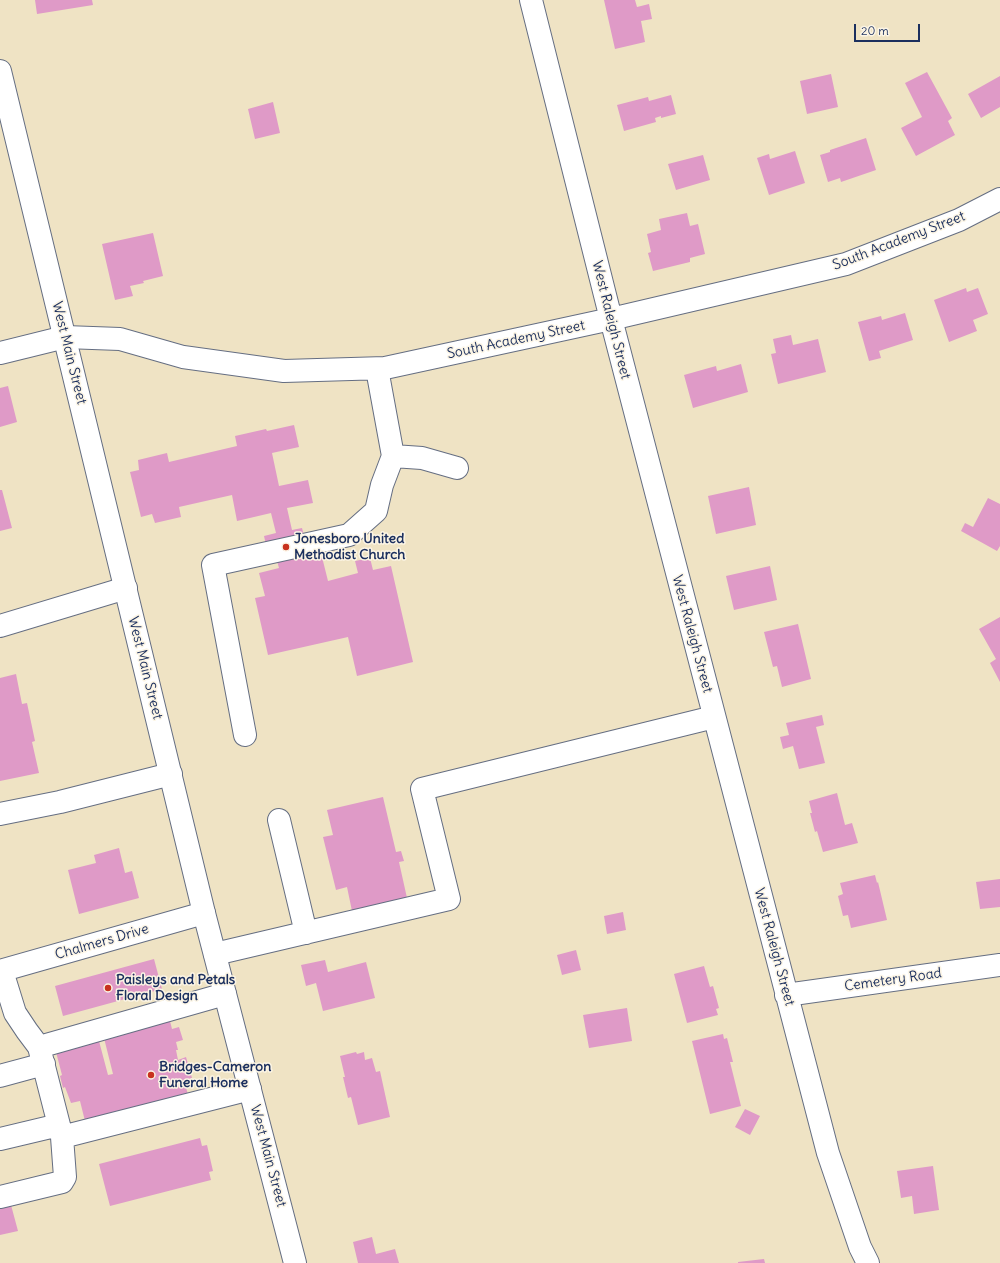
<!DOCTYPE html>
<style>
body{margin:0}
#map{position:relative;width:1000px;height:1263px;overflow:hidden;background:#efe3c4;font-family:Delius,sans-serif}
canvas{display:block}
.scale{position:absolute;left:854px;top:24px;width:66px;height:18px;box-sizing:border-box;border:2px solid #1b2f5e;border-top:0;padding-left:5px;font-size:12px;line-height:14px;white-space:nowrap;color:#1b2f5e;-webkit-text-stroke:3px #fcf5e5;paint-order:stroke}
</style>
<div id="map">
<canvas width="1000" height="1263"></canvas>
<div class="scale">20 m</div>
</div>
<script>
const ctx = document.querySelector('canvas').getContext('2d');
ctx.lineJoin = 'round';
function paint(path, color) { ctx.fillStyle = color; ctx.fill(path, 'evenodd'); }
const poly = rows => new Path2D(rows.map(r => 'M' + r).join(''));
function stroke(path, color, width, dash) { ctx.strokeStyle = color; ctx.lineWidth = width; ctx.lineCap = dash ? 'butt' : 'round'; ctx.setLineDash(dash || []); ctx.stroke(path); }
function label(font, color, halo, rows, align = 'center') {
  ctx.font = font + ' Delius,sans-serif'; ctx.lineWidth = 3; ctx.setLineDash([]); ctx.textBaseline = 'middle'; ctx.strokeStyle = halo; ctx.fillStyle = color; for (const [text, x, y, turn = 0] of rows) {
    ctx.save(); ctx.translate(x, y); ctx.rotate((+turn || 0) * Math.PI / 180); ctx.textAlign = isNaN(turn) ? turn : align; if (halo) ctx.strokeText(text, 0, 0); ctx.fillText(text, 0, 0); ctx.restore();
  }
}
paint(poly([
 [35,0,92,0,93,5,37,14],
 [604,0,635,0,637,7,649,4,652,19,641,21,645,42,615,49],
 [927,72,952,118,948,121,955,135,916,156,901,128,922,117,905,83],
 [831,74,838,107,807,114,800,81],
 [1000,76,1000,107,981,118,968,94],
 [671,95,676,114,661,118,661,116,655,118,656,122,624,131,617,105,648,97,649,101],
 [273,102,280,133,255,139,248,109],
 [866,138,876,170,841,182,840,178,828,182,820,155,830,152,830,150],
 [795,151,805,183,769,195,757,158,769,154,770,159],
 [703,155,710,180,676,190,668,164],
 [687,213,690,226,698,224,705,254,690,258,690,262,653,271,648,253,651,252,647,234,661,230,659,219],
 [153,233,163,276,143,281,144,283,130,286,133,296,115,300,102,244],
 [966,288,967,292,978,288,988,314,973,320,977,331,949,342,934,300],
 [905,313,913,340,879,351,881,358,869,361,858,322,881,316,882,320],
 [791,335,793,345,818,339,826,372,778,384,771,354,776,353,773,339],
 [741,364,748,392,693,408,684,375,716,366,717,371],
 [8,386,17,422,0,427,0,388],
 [294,425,299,447,272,453,279,486,308,480,313,503,287,508,292,530,302,528,310,560,322,557,328,581,358,573,355,561,370,558,373,570,391,566,413,662,357,676,348,637,268,655,255,598,265,596,259,573,279,568,277,561,270,563,264,536,276,533,271,513,237,521,232,495,179,507,181,517,155,523,152,514,141,517,130,472,139,470,138,460,167,453,169,462,237,446,235,436,266,429,267,431],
 [749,487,756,525,716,534,708,496],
 [0,490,2,490,12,528,0,531],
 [988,498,1000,504,1000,546,997,551,961,531,965,523,973,527],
 [770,566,777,600,734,610,726,576],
 [1000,617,1000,682,990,663,996,659,979,629],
 [798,624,811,679,782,687,777,666,773,667,764,632],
 [16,674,22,704,27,703,35,741,32,742,39,773,0,781,0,678],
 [822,715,824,725,816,727,825,763,799,769,793,746,783,749,780,737,789,735,786,723],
 [837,793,845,825,852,823,858,843,823,852,817,831,815,832,810,813,812,813,809,801],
 [383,797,396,852,401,851,404,861,399,862,407,898,352,911,347,887,336,890,323,837,333,835,327,810],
 [119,848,125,873,132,871,139,898,79,914,68,870,96,863,94,855],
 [875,875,877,883,878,882,887,920,851,928,848,915,843,916,838,896,843,894,840,883],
 [1000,879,1000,907,980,909,976,882],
 [623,912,626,930,607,934,604,916],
 [576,950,581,970,562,975,557,955],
 [154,959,162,989,63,1016,55,986],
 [325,960,328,972,366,962,375,998,323,1011,316,983,306,986,301,965],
 [704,966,710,987,713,986,719,1008,716,1009,718,1015,687,1023,674,974],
 [627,1008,632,1041,589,1048,583,1015],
 [170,1021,172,1029,179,1027,183,1040,176,1042,178,1050,176,1050,178,1060,186,1057,192,1078,184,1080,190,1102,87,1129,80,1101,71,1103,65,1087,63,1088,60,1076,62,1075,56,1052,99,1041,108,1075,113,1074,104,1038],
 [723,1034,724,1039,727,1038,733,1062,730,1062,741,1106,710,1114,692,1041],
 [356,1052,357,1054,364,1052,365,1060,372,1058,376,1072,380,1071,390,1117,358,1125,351,1097,348,1098,343,1077,345,1077,340,1056],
 [745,1109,760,1116,750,1135,735,1127],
 [200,1138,202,1146,207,1145,213,1171,209,1172,211,1180,110,1206,99,1164],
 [933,1166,939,1210,914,1214,912,1196,901,1198,897,1171],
 [11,1205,18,1231,0,1235,0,1207],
 [372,1237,376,1254,395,1249,399,1263,358,1263,353,1242],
 [764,1259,765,1263,738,1263,738,1262]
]), '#df9ac7');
const minor = poly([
 [531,0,611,319,828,1153,860,1247,868,1263],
 [0,353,65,337,120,339,183,357,284,371,385,368,611,319,846,264,959,220,1000,199],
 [377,369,393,456],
 [0,626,126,588],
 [245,735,213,565,349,535,376,511,382,485,393,456,422,458,457,468],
 [0,814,60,802,171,774],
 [279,820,306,933],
 [215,954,449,899,422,789,714,717],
 [0,971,204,913],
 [2,971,15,1013,27,1031,39,1047],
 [225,994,39,1047,62,1137,250,1089],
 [786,995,1000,965],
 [0,1076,44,1064],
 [0,1139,59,1125],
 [0,1197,62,1182,65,1177,62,1137]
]);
const major = poly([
 [0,71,204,913,295,1263]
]);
stroke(minor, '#656e82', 24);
stroke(major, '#656e82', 24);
stroke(minor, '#fff', 22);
stroke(major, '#fff', 22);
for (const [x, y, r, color] of [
 [286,547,4,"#c8321e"],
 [108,988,4,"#c8321e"],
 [151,1075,4,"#c8321e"]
]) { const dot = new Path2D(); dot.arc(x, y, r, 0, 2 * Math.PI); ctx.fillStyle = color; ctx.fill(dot); stroke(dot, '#fcf5e5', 1.5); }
label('14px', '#1b2f5e', '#fcf5e5', [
 ["South Academy Street",899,241,-21],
 ["West Raleigh Street",611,320,76],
 ["South Academy Street",516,340,-12],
 ["West Main Street",69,353,76],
 ["West Raleigh Street",692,634,75],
 ["West Main Street",145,668,76],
 ["Chalmers Drive",102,942,-16],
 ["West Raleigh Street",774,947,75],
 ["Cemetery Road",893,980,-8],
 ["West Main Street",268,1156,75]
]);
label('bold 14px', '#1b2f5e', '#fcf5e5', [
 ["Jonesboro United",294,539],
 ["Methodist Church",294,555],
 ["Paisleys and Petals",116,980],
 ["Floral Design",116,996],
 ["Bridges-Cameron",159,1067],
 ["Funeral Home",159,1083]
], 'left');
</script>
